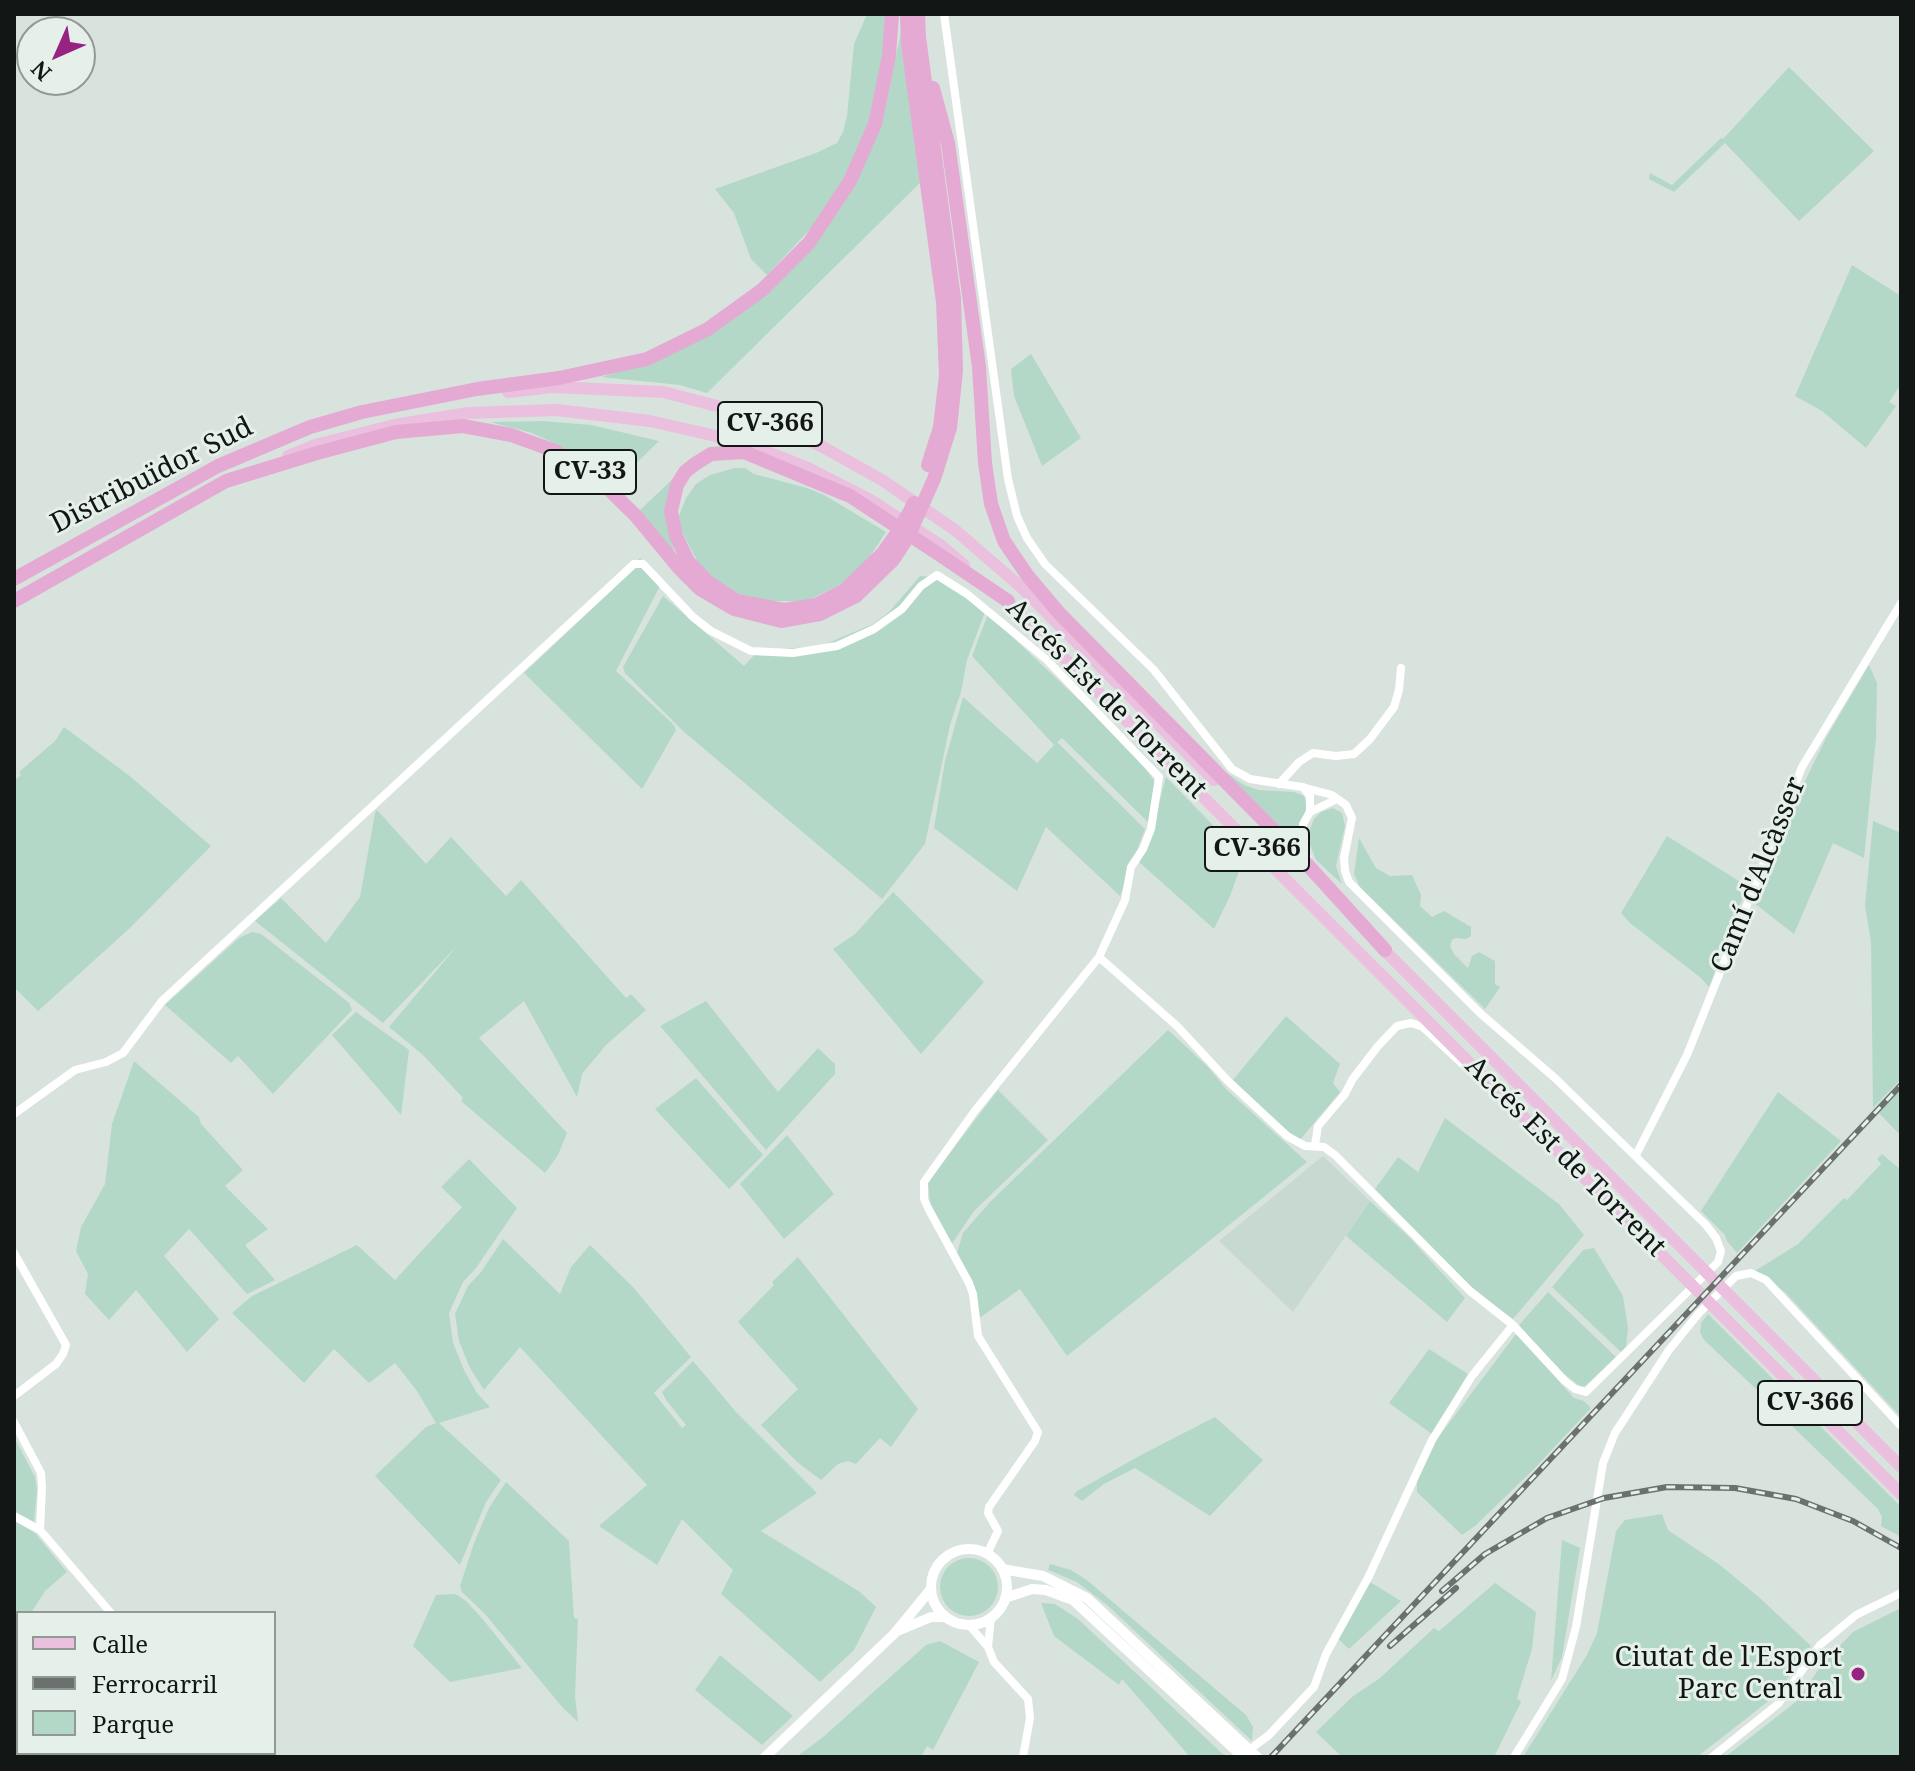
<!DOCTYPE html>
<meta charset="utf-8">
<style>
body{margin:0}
#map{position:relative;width:1915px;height:1771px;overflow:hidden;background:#d9e3de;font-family:"Noto Serif",serif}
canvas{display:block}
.frame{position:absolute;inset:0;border:16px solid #121614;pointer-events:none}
.legend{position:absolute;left:16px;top:1611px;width:260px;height:144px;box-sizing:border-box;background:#e6f0eb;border:2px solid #919995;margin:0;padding:10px 14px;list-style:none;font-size:24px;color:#121614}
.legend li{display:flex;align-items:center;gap:16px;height:40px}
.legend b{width:40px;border:2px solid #919995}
.north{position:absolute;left:16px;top:16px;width:80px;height:80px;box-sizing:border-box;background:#e6f0eb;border:2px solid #919995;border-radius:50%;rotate:225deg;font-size:22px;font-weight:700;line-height:32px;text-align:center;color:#121614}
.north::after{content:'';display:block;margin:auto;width:28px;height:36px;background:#97227f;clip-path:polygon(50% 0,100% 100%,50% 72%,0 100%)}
</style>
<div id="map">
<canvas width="1915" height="1771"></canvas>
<div class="frame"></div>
<ul class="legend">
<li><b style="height:10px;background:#ebbfde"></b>Calle</li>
<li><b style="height:10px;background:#6a716e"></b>Ferrocarril</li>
<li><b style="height:22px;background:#b3d8c7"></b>Parque</li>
</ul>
<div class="north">N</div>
</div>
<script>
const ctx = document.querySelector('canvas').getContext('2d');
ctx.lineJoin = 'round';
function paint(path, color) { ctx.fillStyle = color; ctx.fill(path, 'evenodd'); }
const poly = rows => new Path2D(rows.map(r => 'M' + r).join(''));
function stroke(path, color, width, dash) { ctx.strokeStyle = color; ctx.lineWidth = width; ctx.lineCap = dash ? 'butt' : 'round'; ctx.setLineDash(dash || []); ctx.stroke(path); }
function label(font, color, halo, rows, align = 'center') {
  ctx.font = font + ' "Noto Serif",serif'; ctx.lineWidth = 6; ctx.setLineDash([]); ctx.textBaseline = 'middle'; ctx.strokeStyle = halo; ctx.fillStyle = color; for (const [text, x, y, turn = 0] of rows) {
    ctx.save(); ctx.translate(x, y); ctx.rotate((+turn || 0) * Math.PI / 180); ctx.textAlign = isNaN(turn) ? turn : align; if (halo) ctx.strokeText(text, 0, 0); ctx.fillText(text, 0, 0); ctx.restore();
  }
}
paint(poly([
 [1323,1156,1370,1201,1293,1312,1219,1241]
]), '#c7d9d1');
paint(poly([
 [867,14,885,14,887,34,870,117,865,133,848,173,815,224,767,275,751,259,734,213,715,189,816,153,837,143,843,132,847,116,854,44],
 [902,27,921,182,707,393,680,385,601,377,638,366,792,269,883,119],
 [1789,67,1874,151,1799,221,1725,143,1674,192,1649,179,1650,173,1672,185,1721,138,1723,139],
 [1852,265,1901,296,1901,384,1889,402,1896,406,1866,448,1822,411,1795,396],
 [1031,354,1081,438,1042,466,1014,396,1011,369],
 [543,421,591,425,659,441,615,484,592,464,570,451,532,433,490,422],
 [735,468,745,468,754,474,807,488,824,495,886,532,869,558,845,582,807,601,764,601,740,595,718,583,700,566,681,530,679,516,686,498,696,484,710,475],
 [677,475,668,492,665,514,675,553,640,510],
 [640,558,660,586,616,671,673,724,676,730,642,789,524,673,611,591],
 [920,576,934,577,945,581,985,612,967,660,961,692,950,725,925,844,882,899,683,731,625,673,623,667,663,596,744,666,761,648,780,649,821,646,873,624,889,612],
 [988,614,1110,729,1141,762,1155,782,1148,822,1062,738,1057,742,1145,829,1120,896,1046,827,1017,891,934,828,945,761,963,697,1037,763,1054,745,972,656],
 [1869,665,1877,683,1876,738,1864,858,1833,843,1794,934,1754,903,1805,781,1826,738],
 [64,727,131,777,211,846,130,928,38,1011,14,987,14,781,21,775,19,772,55,741],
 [1224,771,1244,785,1259,790,1294,792,1304,796,1307,807,1297,831,1297,844],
 [1166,777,1244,857,1230,896,1214,929,1139,862,1150,837],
 [1333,808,1342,813,1345,826,1336,866,1342,884,1316,860,1309,842,1308,834,1314,819,1321,812],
 [377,810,426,864,451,837,506,896,521,880,626,998,631,994,646,1010,606,1045,582,1074,577,1097,524,1001,479,1038,567,1133,558,1155,545,1173,461,1101,463,1098,423,1055,389,1027,457,946,383,1023,255,921,281,898,326,943,360,897,375,813],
 [1873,821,1901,833,1901,1079,1873,1108,1871,942,1865,906],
 [1667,836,1747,886,1709,987,1701,978,1630,923,1621,913],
 [1359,838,1376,868,1390,876,1412,875,1421,895,1420,906,1432,917,1444,911,1471,927,1471,936,1466,939,1456,938,1452,940,1450,946,1454,954,1468,968,1472,956,1479,952,1495,961,1495,984,1500,987,1485,1009,1360,887,1354,874],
 [893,892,984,982,921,1054,833,949,855,934],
 [252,932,261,934,343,998,349,1003,352,1010,273,1094,238,1056,231,1063,165,1005,239,938],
 [706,1001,778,1092,818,1048,835,1064,835,1074,766,1150,660,1026],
 [356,1012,409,1050,401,1115,332,1035],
 [1286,1016,1340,1064,1333,1083,1340,1092,1299,1141,1232,1081],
 [1168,1030,1207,1066,1227,1090,1307,1162,1067,1356,1020,1289,978,1319,957,1253,963,1233,990,1202],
 [134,1061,199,1117,201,1124,243,1170,225,1186,268,1229,245,1245,275,1280,247,1294,189,1229,164,1256,219,1319,187,1352,136,1290,109,1320,85,1294,88,1274,76,1251,81,1227,105,1184,112,1124],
 [696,1078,763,1155,729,1189,655,1109],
 [1901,1089,1901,1136,1879,1113],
 [998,1090,1048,1140,974,1211,951,1245,930,1203,928,1182],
 [1778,1092,1841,1141,1737,1253,1727,1241,1725,1235,1701,1211],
 [1445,1118,1559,1204,1584,1235,1513,1319,1472,1289,1375,1189,1398,1157,1418,1172],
 [787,1135,834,1194,784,1239,740,1184],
 [1882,1154,1901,1170,1901,1417,1785,1292,1755,1271,1798,1244,1844,1198,1847,1200,1881,1164,1877,1159],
 [469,1159,517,1208,476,1268,463,1282,449,1313,453,1343,464,1370,477,1393,490,1407,439,1423,501,1480,486,1502,460,1565,375,1476,426,1427,436,1423,417,1391,395,1363,369,1383,334,1349,304,1383,232,1313,252,1296,357,1245,395,1280,462,1207,441,1187],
 [1370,1201,1409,1237,1465,1298,1447,1322,1346,1236],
 [503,1239,560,1294,571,1267,590,1245,633,1287,691,1357,654,1393,682,1428,686,1425,666,1400,662,1392,693,1361,736,1412,817,1493,761,1531,860,1592,876,1607,854,1650,820,1682,721,1594,733,1570,682,1519,657,1565,599,1526,647,1485,520,1347,484,1390,470,1368,459,1341,455,1314,468,1286,481,1272],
 [1594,1248,1623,1296,1628,1328,1626,1347,1621,1352,1552,1287,1583,1250],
 [798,1257,918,1409,891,1447,880,1438,856,1464,848,1461,838,1464,821,1480,797,1462,761,1425,798,1389,738,1322,774,1285,772,1282],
 [1548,1292,1616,1357,1585,1386,1580,1386,1552,1365,1519,1325],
 [1708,1314,1901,1507,1901,1537,1881,1526,1882,1517,1878,1509,1793,1427,1790,1421,1704,1340,1700,1332,1701,1323],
 [1516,1334,1574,1398,1584,1401,1591,1408,1534,1469,1475,1526,1462,1535,1417,1492,1417,1478,1431,1447],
 [1429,1349,1468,1374,1432,1434,1389,1403],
 [1215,1417,1263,1460,1210,1516,1135,1468,1104,1484,1082,1501,1074,1495,1077,1491,1141,1455],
 [14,1437,35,1477,37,1491,34,1522,14,1511],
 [506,1482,569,1541,574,1618,578,1619,575,1696,578,1722,563,1708,485,1614,462,1592,460,1586,474,1543,489,1508],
 [1662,1514,1668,1530,1720,1565,1761,1599,1811,1646,1775,1696,1697,1757,1523,1757,1587,1655,1597,1633,1616,1531,1625,1520],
 [14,1521,35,1533,67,1572,45,1591,31,1613,18,1613,18,1628,14,1632],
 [1562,1540,1580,1548,1562,1657,1551,1681],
 '940 1587a29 29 0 1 1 58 0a29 29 0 1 1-58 0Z',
 [1050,1564,1071,1570,1088,1581,1246,1715,1253,1727,1252,1741,1107,1605,1077,1582,1048,1570],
 [1370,1582,1401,1601,1349,1649,1337,1638],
 [1495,1583,1536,1612,1532,1649,1517,1698,1521,1702,1494,1757,1342,1757,1316,1732,1352,1697,1380,1678,1434,1628,1439,1631],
 [455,1594,465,1600,481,1617,522,1668,450,1682,413,1646,436,1595],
 [1041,1603,1055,1604,1078,1619,1226,1757,1190,1757,1122,1679,1119,1685,1054,1636],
 [1901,1608,1901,1757,1725,1757,1797,1701,1823,1663,1853,1632],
 [940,1641,979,1662,933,1750,927,1746,921,1757,796,1757,822,1738,926,1645],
 [720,1655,793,1716,762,1745,695,1690]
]), '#b3d8c7');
stroke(poly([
 [944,14,1008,479,1017,516,1027,538,1045,564,1154,670,1232,769,1250,779,1302,787,1332,795,1346,805,1352,818,1344,858,1345,871,1349,882,1480,1013,1556,1079,1706,1225,1716,1238,1721,1251,1718,1262,1586,1392,1575,1389,1565,1381,1513,1325,1470,1291,1335,1155,1324,1147,1305,1146,1287,1136,1228,1081,1177,1026,1099,957],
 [1279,784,1299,762,1313,753,1336,756,1354,754,1370,739,1394,707,1399,690,1401,668],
 [1303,787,1310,796,1310,812],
 [1308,860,1303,846,1303,824,1310,812,1337,799],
 [14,1114,75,1070,106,1062,123,1053,162,1001,634,564,643,564,693,617,711,631,751,651,793,653,837,646,874,629,902,609,921,586,937,575,967,594,1047,660,1159,777,1151,829,1143,849,1131,867,1125,900,1099,957,974,1112,924,1182,924,1199,928,1208,969,1283,973,1294,978,1336,1038,1432,1035,1441,989,1507,988,1513,998,1531,987,1554],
 [1315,1145,1318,1126,1345,1094,1352,1080,1378,1046,1397,1026,1411,1023,1423,1027,1470,1071],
 [1636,1155,1687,1055,1802,767,1901,603],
 [14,1253,66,1345,63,1354,56,1364,14,1396],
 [14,1422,41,1473,42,1487,40,1530,111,1613],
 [14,1516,40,1530],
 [968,1624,988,1647,994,1662,1028,1699,1030,1718,1023,1757],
 [988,1647,991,1617],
 [1245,1753,1269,1735,1314,1687,1326,1654,1368,1578,1432,1440,1472,1376,1513,1325],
 [123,1757,125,1753],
 [1514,1757,1562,1679,1576,1627,1603,1463,1615,1433,1669,1350,1699,1313,1736,1276,1751,1273,1766,1280,1901,1426],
 [1712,1757,1778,1704,1820,1645,1856,1615,1901,1593]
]), '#fff', 8);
stroke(poly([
 '931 1587a38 38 0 1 1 76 0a38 38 0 1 1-76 0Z',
 [1002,1569,1043,1576,1087,1598,1257,1757],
 [1005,1598,1032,1589,1046,1590,1073,1600,1243,1757],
 [900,1630,931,1617,945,1617],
 [765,1757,895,1633,931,1589]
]), '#fff', 10);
stroke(poly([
 [508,392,553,387,663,392,748,414,821,446,882,480,955,530,1021,587,1214,780],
 [288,456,315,445,394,425,468,413,557,410,650,421,742,442,806,467,869,499,942,546,964,565],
 [1003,597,1901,1494],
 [1380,946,1901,1467]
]), '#ebbfde', 12);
stroke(poly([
 [907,14,908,44,943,302,946,375,940,427,928,465],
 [933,88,948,143,979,367,985,463,991,504,1004,541,1027,575,1059,613,1305,862,1385,950],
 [914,503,910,511,897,533,883,553,845,590,816,605,784,610,737,601,708,582,688,561,676,536,671,511,677,485,685,472,695,464,711,454,744,452,850,496,937,553,1008,601],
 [14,579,218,466,310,427,362,412,477,389,559,378,647,359,708,329,762,290,809,243,850,181,875,124,889,56,892,14],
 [14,601,226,481,317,453,396,432,463,426,511,435,555,451,592,473,636,516,679,568,700,589,734,609,781,621,820,614,856,596,893,560,908,537,934,479,950,428,956,371,954,298,919,37,918,14]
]), '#e4aad3', 14);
const rail = poly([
 [1442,1591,1485,1554,1547,1518,1604,1498,1667,1487,1735,1488,1796,1499,1853,1521,1901,1548],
 [1390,1646,1456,1588],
 [1271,1757,1901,1085]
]);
stroke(rail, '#6a716e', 6);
stroke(rail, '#e6f0eb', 3, [9]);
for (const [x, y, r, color] of [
 [1858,1674,8,"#97227f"]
]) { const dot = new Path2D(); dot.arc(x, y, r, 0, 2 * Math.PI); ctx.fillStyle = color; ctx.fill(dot); stroke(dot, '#e6f0eb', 3); }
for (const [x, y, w] of [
 [770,424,104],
 [590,472,92],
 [1257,849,104],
 [1810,1403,104]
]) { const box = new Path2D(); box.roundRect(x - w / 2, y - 22, w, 44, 6); ctx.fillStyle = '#e6f0eb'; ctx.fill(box); stroke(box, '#121614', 2); }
label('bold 26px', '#121614', null, [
 ["CV-366",770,424],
 ["CV-33",590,472],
 ["CV-366",1257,849],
 ["CV-366",1810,1403]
]);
label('28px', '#121614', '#e6f0eb', [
 ["Distribuïdor Sud",152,476,-27],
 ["Accés Est de Torrent",1106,699,45],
 ["Camí d'Alcàsser",1759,875,-68],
 ["Accés Est de Torrent",1565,1157,45]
]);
label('28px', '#121614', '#e6f0eb', [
 ["Ciutat de l'Esport",1842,1658],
 ["Parc Central",1842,1690]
], 'right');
</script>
